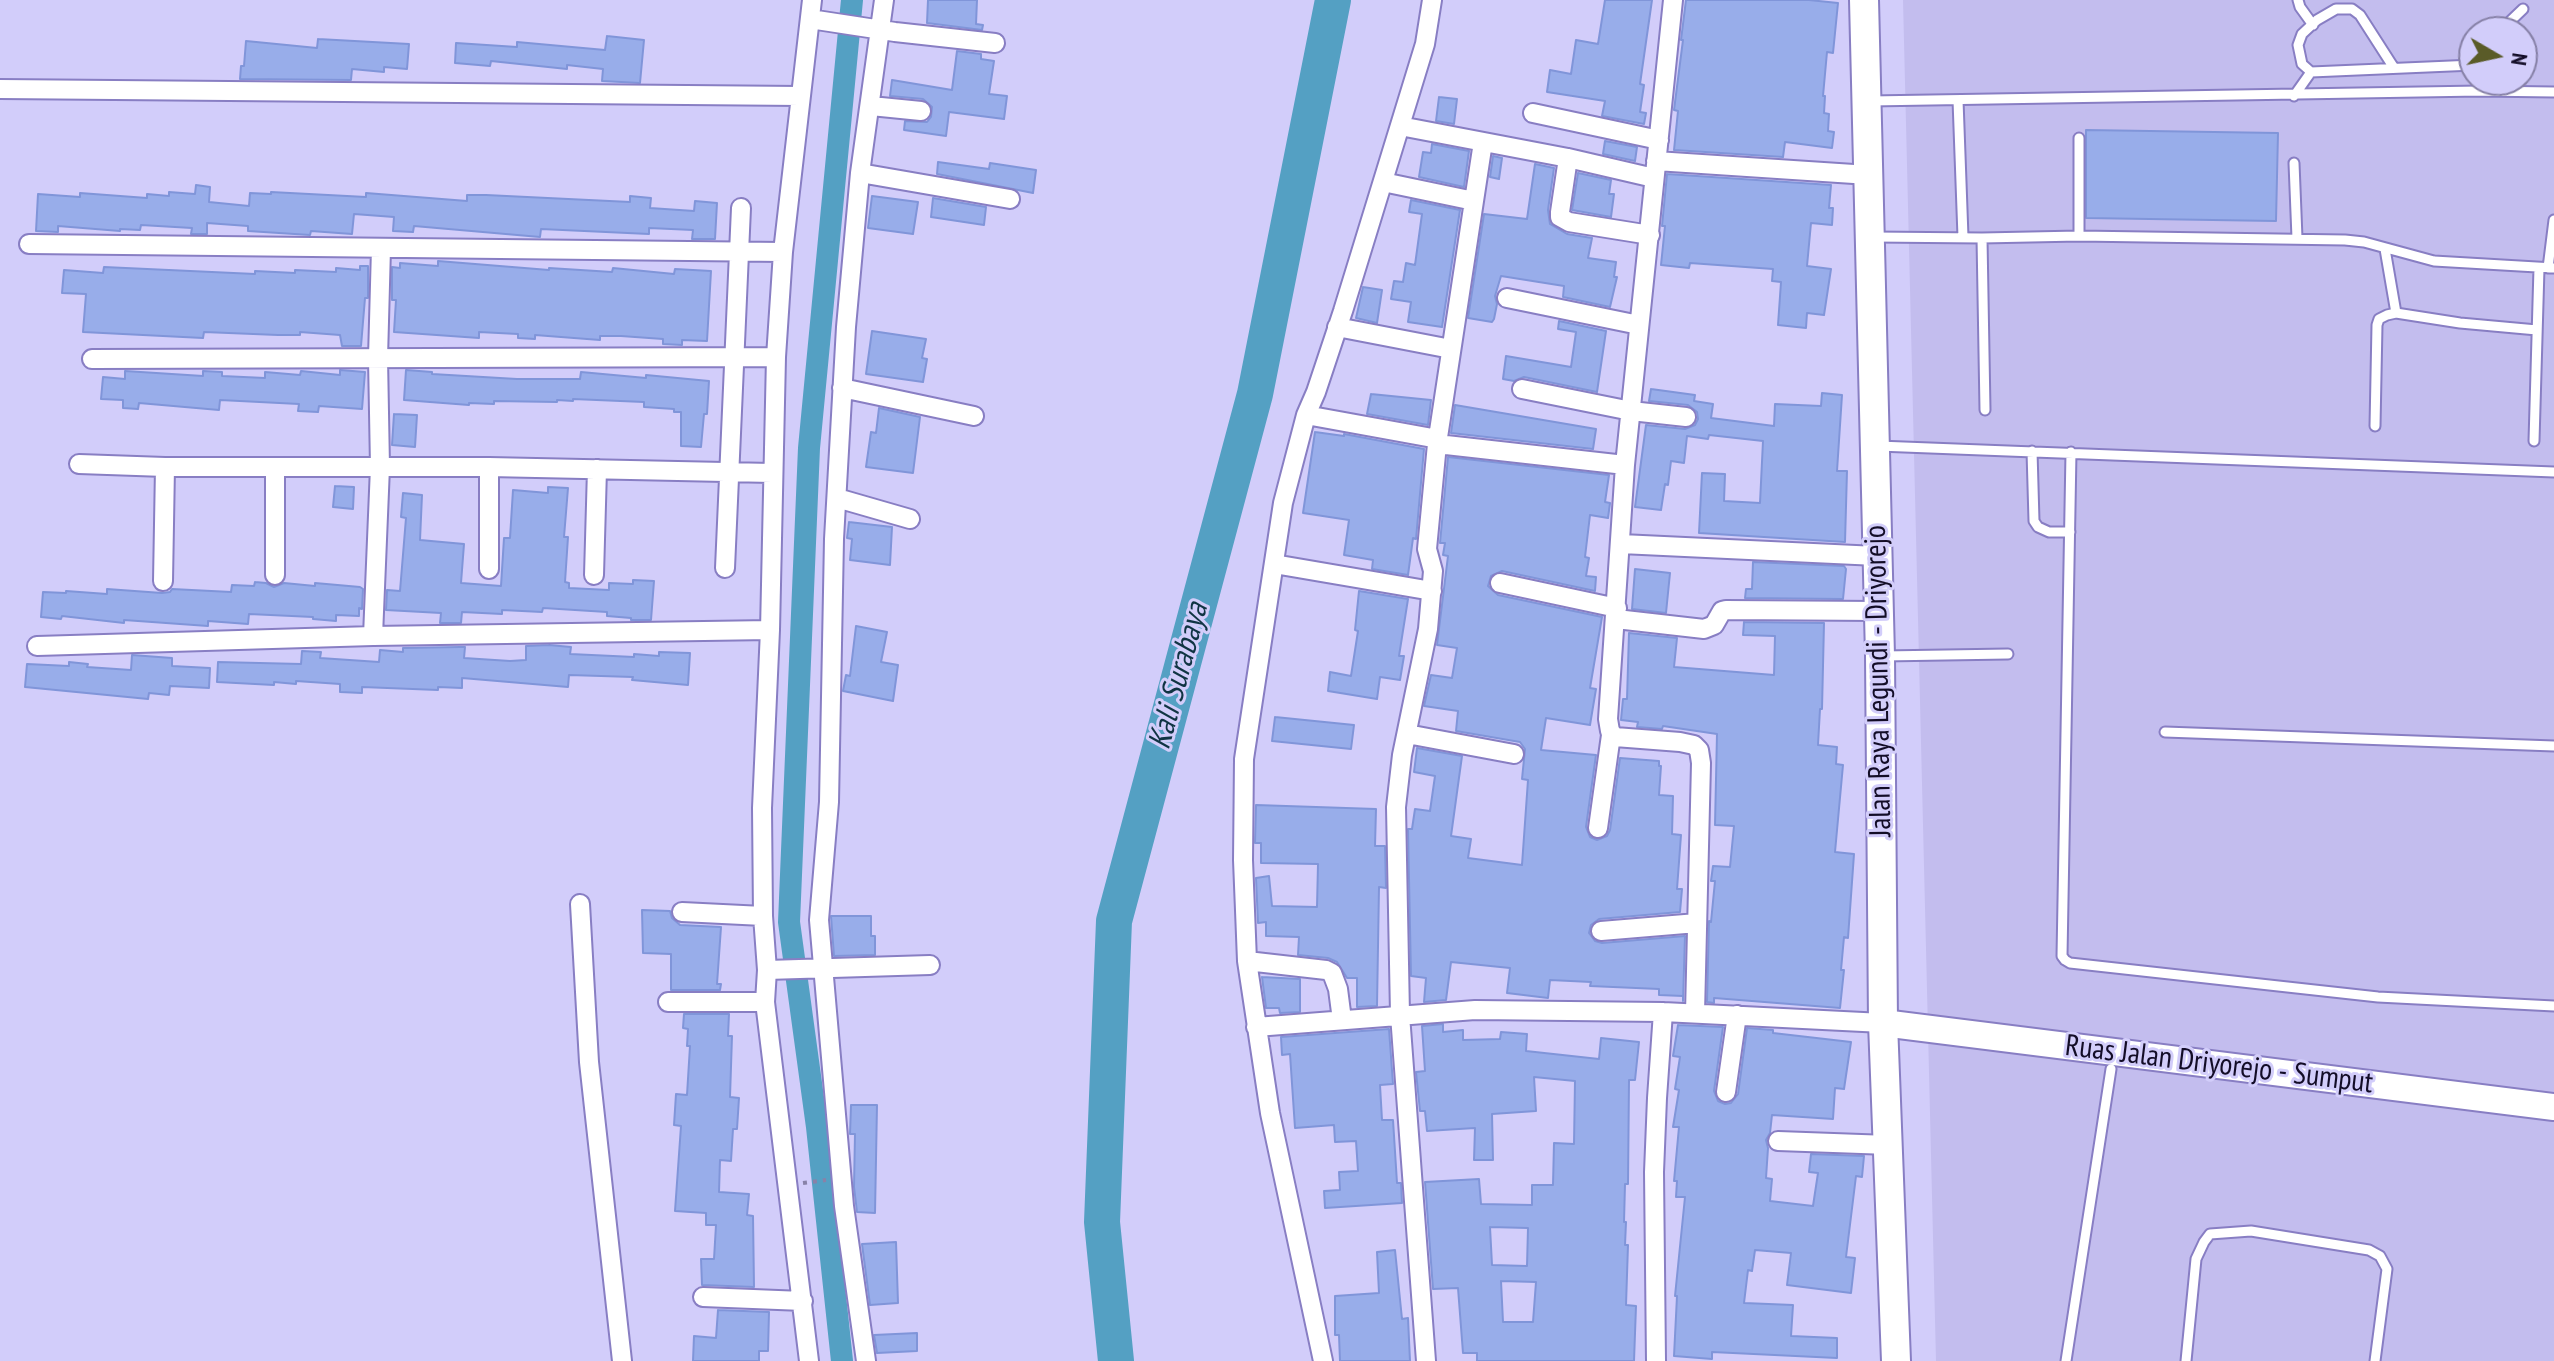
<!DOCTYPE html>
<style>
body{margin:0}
#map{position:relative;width:2554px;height:1361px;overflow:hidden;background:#d2cdfa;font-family:"PT Sans Narrow",sans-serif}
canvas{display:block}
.north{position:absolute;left:2458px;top:16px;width:80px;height:80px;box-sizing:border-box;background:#d2cdfa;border:2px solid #8680a6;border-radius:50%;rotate:99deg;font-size:22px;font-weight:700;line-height:32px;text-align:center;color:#130d27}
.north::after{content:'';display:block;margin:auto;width:28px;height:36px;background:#5a5b28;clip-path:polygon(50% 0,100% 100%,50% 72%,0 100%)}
</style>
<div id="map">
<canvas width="2554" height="1361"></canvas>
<div class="north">N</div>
</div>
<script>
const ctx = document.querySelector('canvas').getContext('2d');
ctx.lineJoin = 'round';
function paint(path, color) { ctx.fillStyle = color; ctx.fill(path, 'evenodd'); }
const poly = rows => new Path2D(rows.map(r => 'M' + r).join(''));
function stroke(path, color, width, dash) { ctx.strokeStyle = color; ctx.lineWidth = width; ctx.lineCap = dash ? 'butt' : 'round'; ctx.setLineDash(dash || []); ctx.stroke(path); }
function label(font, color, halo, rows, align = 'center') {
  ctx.font = font + ' "PT Sans Narrow",sans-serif'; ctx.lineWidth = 6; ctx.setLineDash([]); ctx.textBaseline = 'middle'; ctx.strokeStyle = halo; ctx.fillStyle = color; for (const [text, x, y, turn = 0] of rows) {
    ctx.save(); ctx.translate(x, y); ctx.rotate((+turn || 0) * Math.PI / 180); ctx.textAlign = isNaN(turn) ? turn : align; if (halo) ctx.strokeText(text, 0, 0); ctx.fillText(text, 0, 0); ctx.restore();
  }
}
paint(poly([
 [1903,0,2554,0,2554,1361,1936,1361],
 [2474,32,2522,32,2522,80,2474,80]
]), '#c3bdee');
stroke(poly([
 [842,1361,817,1127,789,922,809,448,852,0]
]), '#54a0c3', 22);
stroke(poly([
 [1116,1361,1102,1222,1114,921,1255,394,1333,0]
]), '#54a0c3', 36);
const building = poly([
 [928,0,977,0,976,24,983,25,982,30,927,23,928,0],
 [1605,0,1652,0,1640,84,1644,85,1640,112,1646,113,1644,124,1602,116,1605,101,1547,92,1550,70,1571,74,1576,40,1598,44,1605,0],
 [1686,0,1809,0,1838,3,1833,53,1827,52,1823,96,1825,96,1824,113,1829,114,1828,131,1834,132,1832,148,1785,142,1783,157,1674,150,1678,111,1674,110,1683,40,1681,40,1686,0],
 [607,36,644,40,640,83,602,81,603,69,567,65,567,69,491,61,490,66,455,63,456,43,517,47,517,42,605,50,607,36],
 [318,39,409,44,407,69,384,67,384,72,352,69,351,80,240,79,241,66,244,66,246,41,317,48,318,39],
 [957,51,981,54,981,59,994,61,989,94,1007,96,1004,119,949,112,946,136,904,130,905,121,927,122,931,117,932,107,923,99,890,96,892,80,952,90,957,51],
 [1439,97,1457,99,1454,124,1436,121,1439,97],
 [2086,130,2278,133,2276,221,2086,218,2086,130],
 [1605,141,1637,147,1635,161,1603,154,1605,141],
 [1432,144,1469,151,1464,187,1419,177,1423,152,1431,153,1432,144],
 [1493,156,1502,158,1499,179,1490,177,1493,156],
 [938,162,989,169,990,163,1036,170,1033,193,937,174,938,162],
 [1535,164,1554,168,1548,210,1550,224,1567,234,1592,238,1588,258,1616,262,1614,277,1617,277,1610,307,1563,297,1564,286,1501,276,1495,296,1497,304,1494,319,1492,322,1468,318,1484,214,1527,219,1535,164],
 [1578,173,1611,180,1609,194,1614,194,1611,217,1572,210,1578,173],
 [1667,174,1831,185,1829,208,1833,208,1832,225,1811,223,1807,266,1831,269,1824,315,1807,313,1806,328,1778,325,1781,282,1772,281,1773,269,1690,263,1689,268,1661,265,1665,226,1662,226,1667,174],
 [196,185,210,187,209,202,249,206,250,193,271,194,271,192,366,197,366,193,467,201,467,195,486,195,630,202,630,196,651,198,650,208,694,211,695,201,717,203,715,239,692,239,693,230,649,228,649,234,541,229,540,237,414,226,413,232,393,231,394,217,354,214,352,234,311,231,310,235,248,231,248,226,207,223,207,234,191,234,192,228,141,225,140,230,120,229,120,231,58,226,58,232,36,231,38,194,80,197,80,193,147,198,147,194,169,196,169,192,195,194,196,185],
 [872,196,918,202,913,234,868,228,872,196],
 [933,198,986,207,984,225,931,217,933,198],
 [1411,200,1460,210,1442,327,1408,322,1411,302,1391,299,1394,281,1403,282,1406,263,1415,265,1422,214,1409,212,1411,200],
 [438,261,549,270,549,268,612,272,613,268,674,274,675,269,711,271,707,341,682,340,682,345,663,344,663,339,621,336,600,336,600,340,535,335,535,339,518,338,518,334,479,332,479,338,394,332,396,300,392,300,392,267,400,268,400,263,438,266,438,261],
 [360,266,368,266,368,298,365,298,361,346,342,346,340,335,300,332,300,335,278,335,204,332,203,338,83,332,86,294,62,293,64,270,103,273,104,267,255,274,255,271,295,273,295,270,336,272,336,268,360,270,360,266],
 [1363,287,1382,290,1377,323,1356,318,1363,287],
 [1559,321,1606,331,1597,392,1524,377,1514,381,1503,379,1506,356,1571,367,1576,332,1558,329,1559,321],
 [872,331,926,339,922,358,927,359,923,382,866,374,872,331],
 [340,370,365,372,362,409,319,406,318,412,298,411,299,404,220,400,219,410,139,403,138,409,123,408,123,400,101,399,103,377,125,379,125,371,203,376,203,371,222,372,222,376,265,378,265,372,300,375,301,371,340,375,340,370],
 [406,370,432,372,432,374,517,379,580,379,581,372,646,378,646,375,709,381,707,414,704,414,701,447,681,446,681,412,674,412,674,409,644,407,644,402,573,399,573,401,557,400,557,402,494,401,494,404,469,403,469,405,404,400,406,370],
 [1651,389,1695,395,1694,401,1713,404,1711,418,1774,426,1775,404,1821,406,1822,393,1842,395,1837,471,1847,471,1845,542,1699,533,1702,473,1725,474,1724,501,1760,503,1763,441,1709,435,1708,439,1687,436,1684,463,1671,461,1668,485,1665,484,1661,510,1635,507,1646,425,1685,429,1695,425,1698,419,1697,412,1688,405,1649,401,1651,389],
 [1371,394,1431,400,1428,425,1367,414,1371,394],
 [1455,405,1596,429,1593,449,1451,433,1455,405],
 [879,408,920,417,913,473,866,467,871,432,876,433,879,408],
 [394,414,417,415,415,447,392,445,394,414],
 [1315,432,1344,436,1344,434,1424,449,1416,539,1413,538,1408,575,1372,569,1373,560,1344,555,1349,520,1303,513,1315,432],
 [1448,457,1609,475,1605,502,1610,503,1608,518,1590,515,1585,557,1589,558,1586,576,1596,577,1595,591,1502,571,1491,576,1488,586,1498,595,1602,617,1590,688,1596,689,1590,725,1546,718,1541,750,1596,755,1586,827,1590,837,1597,840,1607,836,1610,830,1620,758,1659,761,1659,766,1661,766,1659,795,1673,796,1672,834,1681,835,1677,889,1682,889,1680,912,1599,919,1591,925,1589,933,1595,941,1602,943,1685,936,1683,1001,1683,996,1659,995,1659,989,1590,986,1591,982,1550,980,1548,998,1507,993,1510,968,1451,962,1446,1000,1424,1002,1426,978,1411,976,1408,829,1412,829,1415,809,1430,811,1435,776,1414,772,1417,748,1462,756,1451,836,1471,839,1468,858,1522,865,1528,780,1522,779,1525,749,1520,742,1456,731,1458,711,1424,706,1431,675,1452,678,1457,648,1437,645,1448,556,1443,555,1445,543,1440,543,1448,457],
 [335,486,354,487,353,509,333,507,335,486],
 [548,487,568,488,564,537,568,537,565,582,569,583,569,588,609,590,609,583,633,584,633,580,654,581,651,620,631,620,631,618,607,616,607,612,543,608,542,612,502,610,502,614,462,612,461,623,440,623,441,613,386,610,387,590,400,591,406,518,401,517,403,493,422,495,420,540,464,544,461,583,501,586,504,538,510,538,513,490,548,493,548,487],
 [849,522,892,527,890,565,850,560,852,539,847,538,849,522],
 [1753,562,1844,566,1846,569,1843,599,1745,598,1746,589,1752,589,1753,562],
 [1635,569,1670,573,1666,613,1632,609,1635,569],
 [255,582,266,583,274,587,284,583,315,586,315,583,360,587,363,589,362,609,359,608,359,616,336,615,336,621,313,619,313,617,249,614,248,624,208,621,208,626,124,620,124,623,62,616,61,619,41,617,43,592,66,593,66,591,107,594,107,589,162,593,170,592,172,589,231,592,232,585,254,586,255,582],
 [1359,591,1408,599,1399,656,1404,656,1400,680,1380,677,1377,699,1328,691,1330,672,1351,676,1358,631,1355,630,1359,591],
 [1744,622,1824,623,1822,709,1820,709,1818,745,1837,747,1836,764,1843,765,1835,852,1854,854,1848,938,1844,937,1841,970,1844,970,1840,1008,1714,998,1714,1003,1707,1002,1709,921,1711,922,1715,881,1711,881,1713,866,1730,867,1734,826,1715,825,1717,734,1663,726,1662,729,1637,727,1638,722,1621,720,1623,699,1627,699,1629,633,1677,638,1674,667,1774,675,1775,636,1743,635,1744,622],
 [856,626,887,632,881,662,898,665,893,701,843,691,846,675,850,676,856,626],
 [549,645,571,647,570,654,613,656,634,657,634,654,659,656,659,652,690,653,688,685,632,680,633,677,569,675,568,687,462,678,462,688,438,687,438,690,362,687,362,693,340,692,340,684,296,681,296,684,274,682,274,685,217,682,218,662,301,664,302,651,321,652,320,658,379,662,380,650,403,652,403,648,460,647,465,647,464,658,510,661,526,660,526,646,549,645],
 [132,655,172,658,172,666,210,668,209,688,170,686,169,695,149,693,148,699,25,687,27,664,69,666,69,662,88,664,87,667,131,670,132,655],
 [1275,717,1354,725,1351,749,1272,741,1275,717],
 [1256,805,1376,809,1375,846,1385,846,1386,888,1379,887,1377,1006,1357,1007,1357,978,1347,978,1337,962,1328,958,1298,955,1299,937,1266,936,1266,922,1258,923,1256,878,1269,876,1272,906,1317,907,1318,864,1261,863,1261,843,1255,843,1256,805],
 [642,910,670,911,672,918,680,925,721,927,717,984,721,984,720,990,671,990,671,954,643,953,642,910],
 [831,916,871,916,871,936,875,936,875,955,834,956,831,916],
 [1262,977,1300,979,1300,1012,1280,1013,1279,1008,1266,1008,1262,977],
 [684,1014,729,1014,728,1036,732,1036,730,1097,739,1098,737,1129,733,1129,731,1161,720,1160,719,1192,749,1194,747,1215,753,1216,754,1287,702,1285,701,1259,714,1259,716,1225,706,1225,706,1213,675,1211,681,1126,674,1125,676,1094,687,1095,690,1046,687,1046,688,1029,683,1028,684,1014],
 [1443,1024,1443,1032,1463,1030,1463,1040,1500,1039,1501,1032,1527,1034,1526,1051,1599,1059,1601,1038,1639,1042,1635,1080,1629,1080,1628,1184,1625,1184,1624,1222,1626,1222,1625,1245,1628,1245,1626,1305,1636,1306,1634,1361,1477,1361,1477,1353,1463,1353,1458,1288,1433,1289,1425,1182,1479,1179,1481,1204,1532,1205,1532,1185,1553,1185,1554,1143,1574,1144,1575,1081,1534,1077,1536,1111,1492,1114,1493,1160,1474,1160,1475,1128,1427,1131,1425,1111,1420,1111,1416,1072,1425,1071,1422,1026,1443,1024],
 [1490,1227,1528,1228,1527,1266,1492,1265,1490,1227],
 [1501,1281,1536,1282,1533,1322,1503,1322,1501,1281],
 [1678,1025,1723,1027,1714,1091,1718,1101,1725,1104,1731,1103,1738,1094,1747,1028,1773,1030,1773,1033,1851,1042,1844,1089,1835,1088,1833,1119,1772,1115,1770,1133,1766,1140,1768,1148,1766,1178,1772,1179,1770,1201,1813,1206,1818,1173,1809,1172,1811,1154,1864,1156,1862,1177,1856,1176,1846,1257,1855,1258,1851,1293,1787,1285,1791,1253,1755,1250,1752,1271,1748,1270,1744,1303,1793,1305,1791,1336,1837,1338,1837,1358,1712,1352,1712,1359,1674,1356,1677,1296,1675,1296,1685,1197,1676,1197,1677,1181,1674,1181,1679,1127,1673,1127,1679,1090,1675,1089,1680,1057,1673,1056,1678,1025],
 [1389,1029,1393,1084,1380,1085,1382,1120,1393,1120,1397,1183,1401,1183,1402,1203,1325,1208,1324,1191,1340,1190,1339,1172,1358,1171,1356,1141,1335,1142,1334,1125,1295,1128,1290,1054,1282,1055,1281,1037,1389,1029],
 [851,1105,877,1105,875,1213,857,1212,854,1187,855,1134,850,1134,851,1105],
 [896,1242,898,1303,870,1305,862,1244,896,1242],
 [1395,1250,1402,1319,1408,1318,1410,1361,1340,1361,1339,1335,1335,1335,1335,1296,1379,1293,1377,1252,1395,1250],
 [718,1310,769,1312,768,1351,759,1351,759,1361,693,1361,694,1336,716,1338,718,1310],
 [917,1333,917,1351,877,1353,874,1335,917,1333]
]);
paint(building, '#98adea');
stroke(building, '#8095d9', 2);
const lane = poly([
 [2298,0,2300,7,2313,25],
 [2499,32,2523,9],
 [2311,72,2474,65],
 [2294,96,2311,72,2302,64,2298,45,2302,34,2317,20,2336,9,2352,9,2360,15,2394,68],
 [1958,100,1963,237],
 [1870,101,2480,91,2554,92],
 [2294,163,2297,238],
 [2079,236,2079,138],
 [1873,237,1982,238,2079,236,2345,240,2364,242,2434,261,2554,268],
 [1982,238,1985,410],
 [2385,249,2396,313,2460,323,2537,330],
 [2548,268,2554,220],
 [2375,426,2377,325,2379,319,2387,315,2396,313],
 [2534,441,2539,268],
 [1878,446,2554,472],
 [2032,451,2034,521,2038,527,2049,532,2070,532],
 [2071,452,2062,956,2065,960,2070,963,2378,997,2554,1006],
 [1883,656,2008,654],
 [2165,732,2554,746],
 [2066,1361,2111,1069],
 [2186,1361,2196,1259,2204,1242,2210,1234,2251,1231,2369,1250,2380,1256,2387,1269,2375,1361]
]);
const street = poly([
 [1673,0,1625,465,1608,719,1610,731,1615,737,1680,742,1694,745,1699,750,1701,763,1695,1013],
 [810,19,895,32,995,43],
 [0,89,800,96],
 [871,106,921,111],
 [1533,113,1659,140],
 [1400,126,1568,158],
 [1656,161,1869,175],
 [860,173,1010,199],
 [1383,182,1474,201],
 [1650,235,1569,222,1560,217,1560,212,1568,158,1654,178],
 [29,244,783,252],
 [1507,298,1639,325],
 [1337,327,1451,349],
 [92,359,776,357],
 [842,388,974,416],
 [1522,389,1631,411,1686,417],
 [1306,415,1438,439],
 [1437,444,1625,465],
 [79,464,165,467,489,467,772,473],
 [837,498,910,519],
 [1621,544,1877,556],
 [1274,564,1432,591],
 [725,568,741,208],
 [489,569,489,467],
 [275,575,275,467],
 [594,575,597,469],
 [163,581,165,467],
 [1500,583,1617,608],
 [1616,619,1704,629,1714,625,1722,611,1726,610,1878,611],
 [373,636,380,467,378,358,381,248],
 [37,646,373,636,770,630],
 [1407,734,1514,754],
 [1598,828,1611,735],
 [580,904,589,1062,622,1361],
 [682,912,763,916],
 [1601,931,1697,923],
 [1247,961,1326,970,1332,973,1338,989,1342,1020],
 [767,970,930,965],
 [668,1002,765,1002],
 [1256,1027,1475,1010,1663,1012,1883,1023],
 [1726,1092,1737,1015],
 [1778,1141,1889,1145],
 [703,1297,803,1301],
 [809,1361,765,1002,767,970,763,916,762,808,770,630,776,357,783,252,812,0],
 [866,1361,844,1206,819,920,829,802,834,539,846,327,860,173,884,0],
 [1323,1361,1270,1113,1247,961,1243,860,1244,759,1283,503,1306,415,1316,392,1343,311,1425,44,1432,0],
 [1426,1361,1400,1015,1396,807,1402,755,1428,629,1433,571,1427,549,1437,444,1483,142],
 [1656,1361,1654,1172,1657,1098,1663,1012]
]);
const secondary = poly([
 [1883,1023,2554,1107]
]);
const primary = poly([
 [1864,0,1880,656,1883,1023,1896,1361]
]);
stroke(lane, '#887ec3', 13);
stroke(street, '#887ec3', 22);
stroke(secondary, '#887ec3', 30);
stroke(primary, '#887ec3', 32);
stroke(poly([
 [803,1183,826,1180]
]), '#8882a8', 4, [4, 6]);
stroke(lane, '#fff', 9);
stroke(street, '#fff', 18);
stroke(secondary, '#fff', 26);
stroke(primary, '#fff', 28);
label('30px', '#130d27', '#d2cdfa', [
 ["Jalan Raya Legundi - Driyorejo",1879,681,-91],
 ["Ruas Jalan Driyorejo - Sumput",2219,1065,7]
]);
label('italic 32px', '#103443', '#d2cdfa', [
 ["Kali Surabaya",1179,676,-75]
]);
</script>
